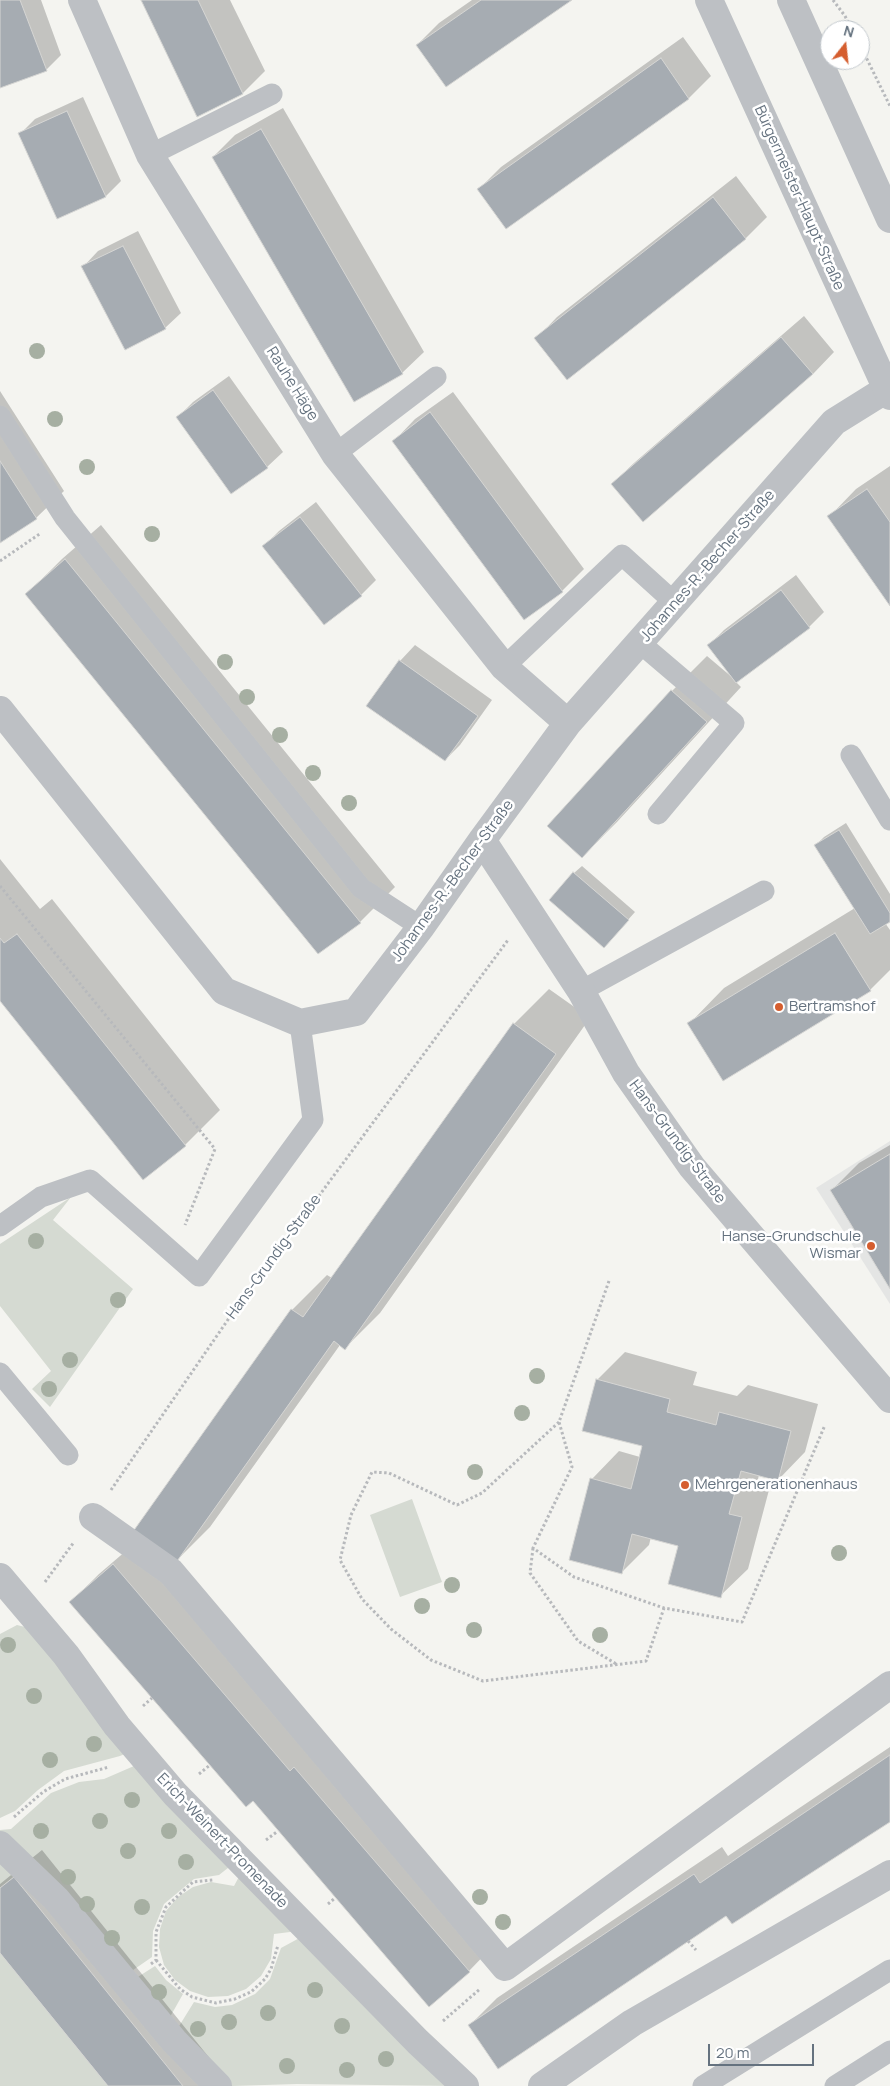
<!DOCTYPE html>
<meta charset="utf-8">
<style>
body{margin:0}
#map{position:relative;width:890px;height:2086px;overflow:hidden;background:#f4f4f0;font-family:Manrope,sans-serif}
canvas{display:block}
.north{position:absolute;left:820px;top:20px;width:50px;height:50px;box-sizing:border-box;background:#fff;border:1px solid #c1c7cc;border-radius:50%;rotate:16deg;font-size:14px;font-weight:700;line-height:20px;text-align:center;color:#65727f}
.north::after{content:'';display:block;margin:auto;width:18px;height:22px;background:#d55e2f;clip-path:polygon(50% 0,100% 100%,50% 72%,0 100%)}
.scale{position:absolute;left:708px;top:2044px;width:106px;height:22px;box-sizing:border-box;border:2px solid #65727f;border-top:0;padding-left:6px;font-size:15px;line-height:18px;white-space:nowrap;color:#65727f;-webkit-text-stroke:4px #fff;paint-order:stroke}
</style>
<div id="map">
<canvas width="890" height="2086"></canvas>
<div class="north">N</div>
<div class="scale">20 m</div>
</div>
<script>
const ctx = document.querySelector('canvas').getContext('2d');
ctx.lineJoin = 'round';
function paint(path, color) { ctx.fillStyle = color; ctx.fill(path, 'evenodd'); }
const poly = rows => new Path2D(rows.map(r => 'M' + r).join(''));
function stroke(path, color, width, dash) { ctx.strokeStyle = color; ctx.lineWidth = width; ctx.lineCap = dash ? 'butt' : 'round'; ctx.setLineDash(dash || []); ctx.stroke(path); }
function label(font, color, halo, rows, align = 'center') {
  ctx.font = font + ' Manrope,sans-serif'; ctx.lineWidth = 5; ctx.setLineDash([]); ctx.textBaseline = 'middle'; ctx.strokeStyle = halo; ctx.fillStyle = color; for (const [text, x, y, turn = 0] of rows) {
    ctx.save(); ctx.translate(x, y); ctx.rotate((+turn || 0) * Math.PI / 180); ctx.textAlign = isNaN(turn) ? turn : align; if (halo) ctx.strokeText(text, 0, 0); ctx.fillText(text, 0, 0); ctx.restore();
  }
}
paint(poly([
 [890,1141,890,1304,816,1188]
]), '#e4e5e4');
paint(poly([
 [71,1197,53,1220,133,1289,50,1407,32,1389,51,1371,0,1306,0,1244],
 [412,1499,442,1582,400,1597,370,1515],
 [17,1625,29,1628,127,1753,120,1756,64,1771,38,1790,15,1811,0,1818,0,1634],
 [134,1766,233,1864,219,1875,194,1879,164,1904,153,1931,152,1957,126,1975,0,1841,0,1830,11,1829,51,1793,79,1782,104,1779],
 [0,1861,14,1877,0,1888],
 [242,1871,298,1927,290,1932,274,1934,271,1959,261,1976,246,1989,228,1996,208,1997,190,1991,175,1980,164,1965,159,1947,160,1929,166,1911,178,1897,193,1887,211,1882,234,1886],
 [305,1935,455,2086,297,2084,232,2086,176,2031,194,2002,215,2007,232,2005,255,1994,270,1979,281,1948],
 [0,1953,108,2086,0,2086],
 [155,1966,166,1980,183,1994,166,2024,130,1982]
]), '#d5dad2');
paint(poly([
 [0,0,41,0,61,55,46,70,0,87],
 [142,0,230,0,265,71,243,93],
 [472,0,570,0,417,45,439,23],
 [683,37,711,76,689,98,507,228,479,189,501,167],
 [83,97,121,181,106,196,58,217,20,134,35,119],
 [283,108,424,352,402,373,213,157,235,135],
 [736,176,767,217,746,238,567,378,536,339,557,317],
 [138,231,181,313,165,328,83,267,98,251],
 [804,316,834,352,813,374,612,484,634,463],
 [229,376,283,452,267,467,231,492,178,417,193,402],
 [0,391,64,491,36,518,0,541],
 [453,392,584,569,562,591,394,441,415,419],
 [890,466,890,604,829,517,856,489],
 [316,502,376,580,361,595,264,546,279,531],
 [101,525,395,887,360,922,27,594,62,559],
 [796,575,824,612,809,627,736,682,741,687,617,822,582,857,549,825,672,691,707,656,733,678,709,645,724,630],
 [415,645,492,700,460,745,445,760,368,705,400,661],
 [846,823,890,894,890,920,885,923,890,930,890,970,870,990,689,1024,724,988,855,908,816,845,824,837],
 [0,859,40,909,52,899,220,1110,185,1145,0,999],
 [582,866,635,912,611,939,574,873],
 [549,989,590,1018,380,1313,345,1348,340,1345,210,1527,175,1562,496,1943,469,1971,253,1799,71,1602,99,1574,141,1538,292,1310,327,1275,332,1278,514,1024],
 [890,1145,890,1287,832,1190,859,1163],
 [625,1352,697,1372,693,1385,737,1396,748,1385,818,1404,805,1452,778,1480,759,1475,756,1487,769,1490,748,1569,720,1596,680,1545,651,1537,649,1545,622,1572,592,1479,619,1451,640,1457,643,1446,597,1380],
 [890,1747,890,1820,726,1914,470,2025,497,1998,722,1847,728,1856],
 [42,1850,232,2086,109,2086,0,1951,0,1884]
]), '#0003');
const building = poly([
 [0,0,20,0,47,71,0,88,0,0],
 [141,0,198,0,243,94,197,117,141,0],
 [481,0,572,0,446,87,416,45,481,0],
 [661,58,689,99,506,229,477,189,661,58],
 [67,111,106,197,57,219,18,133,67,111],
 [261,129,403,374,354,402,212,157,261,129],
 [713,197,746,239,567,380,534,338,713,197],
 [123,246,166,329,125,350,81,266,123,246],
 [781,337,813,374,643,522,611,484,781,337],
 [213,390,268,468,231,494,176,417,213,390],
 [430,412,563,592,524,620,392,441,430,412],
 [0,461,37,519,0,543,0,461],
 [867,489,890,522,890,606,827,516,867,489],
 [300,517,362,596,324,625,262,546,300,517],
 [65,559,361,923,318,954,25,594,65,559],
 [781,590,810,628,736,683,707,645,781,590],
 [399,660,478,716,445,761,366,706,399,660],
 [671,690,707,722,582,858,547,826,671,690],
 [839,830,890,913,890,922,870,934,814,845,839,830],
 [573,872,629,920,604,948,549,900,573,872],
 [835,933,871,991,723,1081,687,1023,835,933],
 [17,934,186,1146,143,1180,0,1001,0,938,4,943,17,934],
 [513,1023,556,1054,345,1350,334,1341,175,1564,132,1533,291,1309,303,1317,513,1023],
 [890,1154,890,1289,830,1190,890,1154],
 [596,1379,670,1399,667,1412,716,1425,719,1412,791,1431,778,1481,741,1471,729,1514,742,1517,721,1598,668,1584,678,1546,632,1534,622,1574,569,1560,590,1478,631,1489,642,1446,582,1431,596,1379],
 [113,1564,290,1771,294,1767,470,1972,429,2007,253,1801,246,1807,69,1602,113,1564],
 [890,1755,890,1822,732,1924,726,1916,498,2069,468,2025,694,1874,700,1883,890,1755],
 [14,1877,183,2086,108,2086,0,1953,0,1888,14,1877]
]);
paint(building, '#a6acb2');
stroke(building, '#d5d5d3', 1);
stroke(poly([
 [833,0,845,16,852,30],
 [860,45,890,106],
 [0,561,41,533],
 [0,886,215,1149,185,1225],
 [609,1281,559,1422,572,1467,533,1548,574,1577,664,1608,742,1622,825,1425],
 [559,1422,482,1493,457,1505,389,1473,372,1472,351,1515,340,1560,362,1599,391,1629,431,1660,483,1681,646,1661,664,1608],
 [111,1490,236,1308,508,940],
 [533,1548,530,1573,578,1641,618,1665],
 [45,1582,74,1542],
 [143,1706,152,1698],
 [199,1774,210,1765],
 [14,1817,43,1792,65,1779,109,1767],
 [266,1840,278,1831],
 [328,1904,335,1898],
 [688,1941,696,1950],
 [156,1960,180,1989,192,1997,216,2003,235,1999,251,1992,265,1979,271,1969,278,1945],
 [151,1964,156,1960,156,1932,166,1907,193,1882,213,1880],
 [443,2021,480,1989]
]), '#b7b9bc', 3, [2.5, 2.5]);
stroke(poly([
 [150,155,272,94],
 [0,416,65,518,361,888,421,927],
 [335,454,436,377],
 [640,643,734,723,658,814],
 [504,667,622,555,675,603],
 [851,755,890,820],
 [581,991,764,891],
 [0,1226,41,1197,90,1180,199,1276,313,1120,300,1023],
 [0,1373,68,1455],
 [703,2086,890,1970],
 [835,2086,890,2051]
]), '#bdc0c4', 21);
stroke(poly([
 [93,1517,171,1572,505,1967,890,1685],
 [0,1577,66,1655,117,1726,175,1794,418,2042,465,2086],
 [0,1845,56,1899,174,2041,218,2086],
 [542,2086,632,2023,890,1874]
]), '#bdc0c4', 28);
stroke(poly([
 [82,0,150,155,335,454,504,667,568,723],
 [0,710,224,991,300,1023,356,1012,421,927,482,840,568,723,834,422,890,387],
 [482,840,581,991,626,1073,692,1167,890,1399]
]), '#bdc0c4', 28);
stroke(poly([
 [709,0,890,396],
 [791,0,890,219]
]), '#bdc0c4', 28);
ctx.fillStyle = '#a6afa2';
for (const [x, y] of [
 [37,351],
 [55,419],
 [87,467],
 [152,534],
 [225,662],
 [247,697],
 [280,735],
 [313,773],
 [349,803],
 [36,1241],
 [118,1300],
 [70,1360],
 [537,1376],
 [49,1389],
 [522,1413],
 [475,1472],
 [839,1553],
 [452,1585],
 [422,1606],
 [474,1630],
 [600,1635],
 [8,1645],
 [34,1696],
 [94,1744],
 [50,1760],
 [132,1800],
 [100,1821],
 [41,1831],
 [169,1831],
 [128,1851],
 [186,1862],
 [68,1877],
 [480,1897],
 [87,1904],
 [142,1907],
 [503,1922],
 [112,1938],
 [315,1990],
 [159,1992],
 [268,2013],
 [229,2022],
 [342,2026],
 [198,2029],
 [386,2059],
 [287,2066],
 [347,2070]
]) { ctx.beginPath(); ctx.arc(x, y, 8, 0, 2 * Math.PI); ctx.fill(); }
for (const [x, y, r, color] of [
 [779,1007,5,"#d55e2f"],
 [871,1246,5,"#d55e2f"],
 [685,1485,5,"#d55e2f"]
]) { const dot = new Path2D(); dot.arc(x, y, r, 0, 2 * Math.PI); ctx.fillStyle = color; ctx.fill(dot); stroke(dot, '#fff', 2); }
label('15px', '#65727f', '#fff', [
 ["Bürgermeister-Haupt-Straße",799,198,66],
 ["Rauhe Häge",292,384,58],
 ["Johannes-R.-Becher-Straße",708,566,-49],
 ["Johannes-R.-Becher-Straße",453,881,-54],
 ["Hans-Grundig-Straße",677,1142,53],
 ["Hans-Grundig-Straße",274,1257,-54],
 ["Erich-Weinert-Promenade",222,1841,46]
]);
label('15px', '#65727f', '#fff', [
 ["Bertramshof",789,1007],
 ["Hanse-Grundschule",861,1237,"right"],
 ["Wismar",861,1254,"right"],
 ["Mehrgenerationenhaus",695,1485]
], 'left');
</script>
